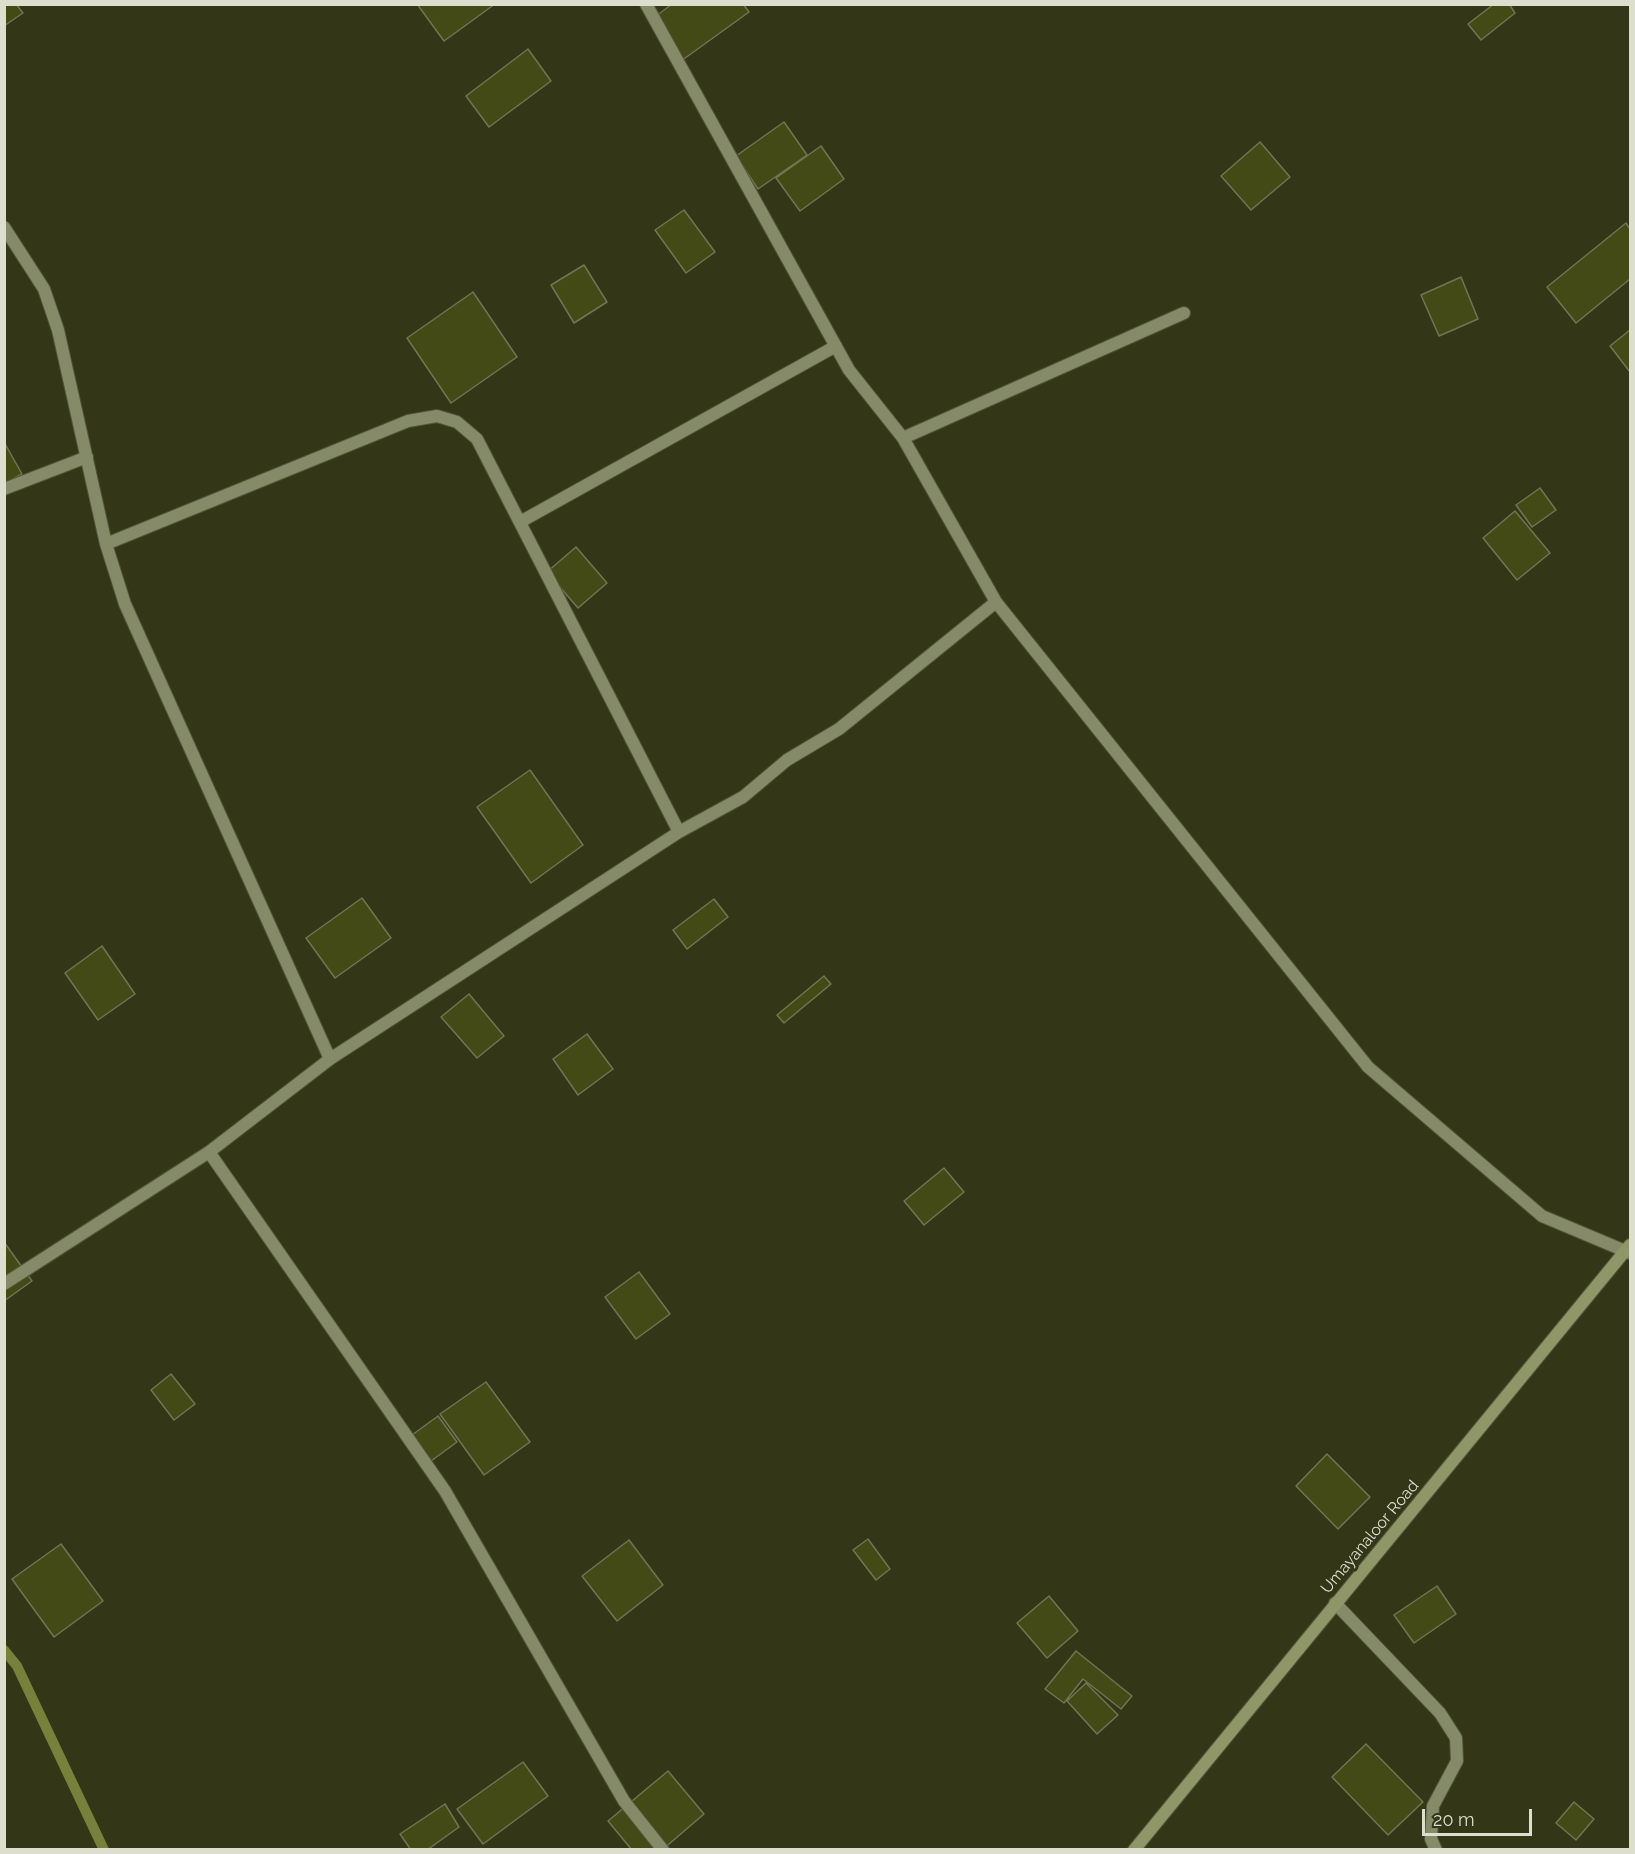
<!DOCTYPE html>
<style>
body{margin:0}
#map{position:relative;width:1635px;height:1854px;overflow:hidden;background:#333718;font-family:Raleway,sans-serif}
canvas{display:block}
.frame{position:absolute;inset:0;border:6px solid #dcdfcd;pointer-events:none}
.scale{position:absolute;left:1422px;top:1809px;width:110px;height:27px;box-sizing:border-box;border:3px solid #dcdfcd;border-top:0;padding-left:8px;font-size:18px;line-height:21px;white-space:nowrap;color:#dcdfcd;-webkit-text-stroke:4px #333718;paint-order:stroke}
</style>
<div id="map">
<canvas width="1635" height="1854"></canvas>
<div class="frame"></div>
<div class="scale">20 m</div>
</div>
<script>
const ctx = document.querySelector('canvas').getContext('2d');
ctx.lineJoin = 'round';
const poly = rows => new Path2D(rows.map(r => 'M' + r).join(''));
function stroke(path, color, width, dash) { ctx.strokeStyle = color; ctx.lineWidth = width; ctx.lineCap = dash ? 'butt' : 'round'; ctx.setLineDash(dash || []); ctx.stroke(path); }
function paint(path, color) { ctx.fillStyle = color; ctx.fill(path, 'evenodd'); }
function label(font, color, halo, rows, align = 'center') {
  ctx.font = font + ' Raleway,sans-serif'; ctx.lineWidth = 6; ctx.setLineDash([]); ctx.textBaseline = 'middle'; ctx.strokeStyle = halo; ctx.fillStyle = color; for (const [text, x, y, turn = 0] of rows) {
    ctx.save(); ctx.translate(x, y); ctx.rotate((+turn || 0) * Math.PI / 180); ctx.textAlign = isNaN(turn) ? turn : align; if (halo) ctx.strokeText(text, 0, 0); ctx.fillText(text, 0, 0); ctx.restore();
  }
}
stroke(poly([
 [4,1650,17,1666,104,1850]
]), '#77813c', 10);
const building = poly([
 [4,4,16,4,23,13,4,26,4,4],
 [417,4,495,4,444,41,417,4],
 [672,4,743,4,749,12,681,61,651,20,672,4],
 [1494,4,1509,4,1515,13,1481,40,1468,24,1494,4],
 [528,49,551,81,489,127,466,96,528,49],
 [784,122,807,155,758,189,736,156,784,122],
 [1260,142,1290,177,1251,210,1221,176,1260,142],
 [821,146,844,179,800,211,776,178,821,146],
 [684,210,715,252,686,273,655,230,684,210],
 [1626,223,1630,229,1630,279,1576,323,1547,287,1626,223],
 [584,265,607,302,574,323,551,285,584,265],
 [1461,277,1478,319,1439,336,1421,295,1461,277],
 [473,292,517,357,451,403,407,338,473,292],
 [1630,330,1630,372,1610,346,1630,330],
 [4,442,22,474,4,484,4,442],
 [1540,488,1556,510,1532,527,1516,505,1540,488],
 [1515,511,1550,553,1517,580,1483,538,1515,511],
 [576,547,607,583,578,608,547,572,576,547],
 [530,770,583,845,531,883,477,807,530,770],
 [362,898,391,938,335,978,306,938,362,898],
 [714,899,728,917,687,949,673,930,714,899],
 [102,946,135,994,98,1020,65,973,102,946],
 [824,976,831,984,784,1023,777,1015,824,976],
 [469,994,504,1036,477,1058,441,1017,469,994],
 [587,1034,613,1069,578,1095,553,1059,587,1034],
 [944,1168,964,1192,924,1225,904,1201,944,1168],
 [4,1242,32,1281,4,1301,4,1242],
 [639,1272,670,1314,636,1339,605,1297,639,1272],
 [171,1374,195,1404,174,1420,151,1390,171,1374],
 [486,1382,530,1442,484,1475,440,1414,486,1382],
 [438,1416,457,1442,431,1461,412,1435,438,1416],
 [1327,1454,1370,1497,1338,1529,1296,1486,1327,1454],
 [868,1539,890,1569,876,1580,853,1550,868,1539],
 [629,1540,663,1585,617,1621,582,1576,629,1540],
 [61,1544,103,1601,54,1637,12,1579,61,1544],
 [1437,1586,1456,1614,1414,1643,1394,1615,1437,1586],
 [1049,1596,1078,1631,1047,1658,1017,1623,1049,1596],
 [1076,1651,1132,1696,1121,1709,1083,1679,1064,1703,1045,1689,1076,1651],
 [1086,1683,1118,1715,1097,1734,1067,1701,1086,1683],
 [1366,1744,1423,1802,1388,1835,1332,1777,1366,1744],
 [523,1762,548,1796,483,1844,457,1809,523,1762],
 [668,1771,704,1814,662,1850,632,1850,608,1821,668,1771],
 [1574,1802,1594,1819,1576,1840,1556,1823,1574,1802],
 [445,1804,459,1827,427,1850,411,1850,400,1834,445,1804]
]);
paint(building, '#444a15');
stroke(building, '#707554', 1.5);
const street = poly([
 [4,227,44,289,58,330,106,544,125,604,330,1059],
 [903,438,1184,313],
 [4,489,87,457],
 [520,522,836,346],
 [106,544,408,421,437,416,457,422,477,439,679,832],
 [996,602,1368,1067,1542,1216,1630,1253],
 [209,1152,445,1491,624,1801,663,1850],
 [4,1284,209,1152,330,1059,679,832,743,797,787,760,839,729,996,602,903,438,849,370,646,4],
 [1335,1603,1440,1713,1456,1738,1457,1761,1433,1806,1431,1839,1436,1850]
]);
const secondary = poly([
 [1134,1850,1630,1245]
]);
stroke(street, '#51553a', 14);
stroke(secondary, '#51553a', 14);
stroke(street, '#858b69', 12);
stroke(secondary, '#8f9667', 12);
label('16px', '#dcdfcd', '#333718', [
 ["Umayanaloor Road",1370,1537,-50]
]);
</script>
